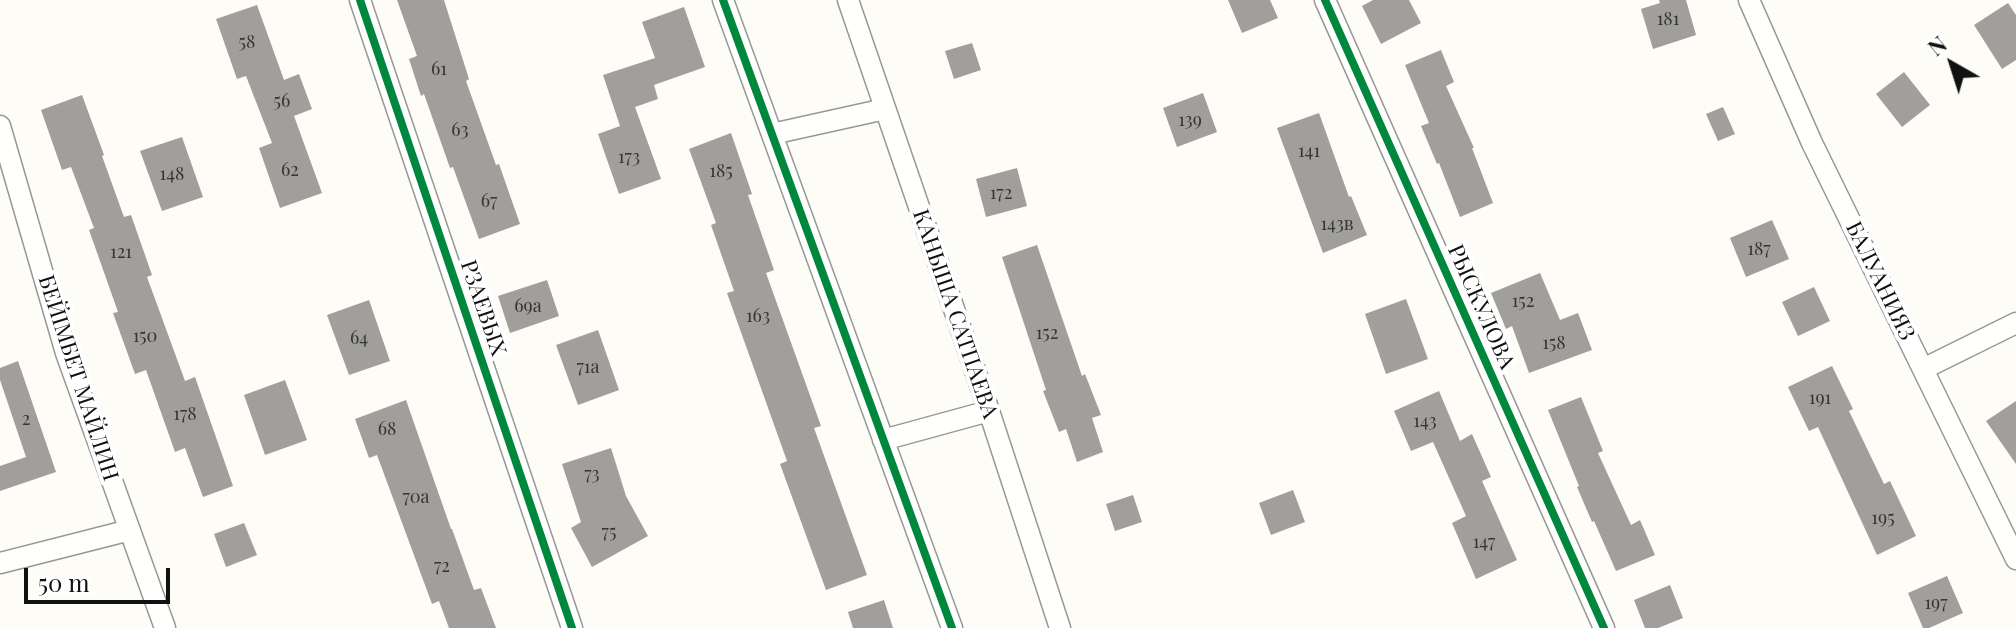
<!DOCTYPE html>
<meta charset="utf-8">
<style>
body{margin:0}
#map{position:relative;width:2016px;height:628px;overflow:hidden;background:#fdfcf7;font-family:"Playfair Display",serif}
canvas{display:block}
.north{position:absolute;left:1912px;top:24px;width:80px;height:80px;-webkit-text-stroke:6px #fff;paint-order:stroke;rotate:321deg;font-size:22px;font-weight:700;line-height:32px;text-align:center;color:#111}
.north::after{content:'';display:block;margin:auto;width:28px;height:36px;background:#111;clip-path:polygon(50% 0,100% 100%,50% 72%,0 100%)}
.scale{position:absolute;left:24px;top:568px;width:146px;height:36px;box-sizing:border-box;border:4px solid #111;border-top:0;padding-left:10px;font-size:24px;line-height:28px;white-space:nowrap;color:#111;-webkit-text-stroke:6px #fff;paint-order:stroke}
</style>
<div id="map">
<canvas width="2016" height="628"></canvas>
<div class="north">N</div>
<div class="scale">50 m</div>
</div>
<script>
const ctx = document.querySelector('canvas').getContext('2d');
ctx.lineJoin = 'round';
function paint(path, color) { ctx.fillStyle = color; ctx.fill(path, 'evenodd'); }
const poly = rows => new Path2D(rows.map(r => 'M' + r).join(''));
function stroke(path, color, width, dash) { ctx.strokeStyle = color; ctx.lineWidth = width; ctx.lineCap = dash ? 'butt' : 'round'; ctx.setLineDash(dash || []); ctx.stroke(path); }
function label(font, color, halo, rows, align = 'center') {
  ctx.font = font + ' "Playfair Display",serif'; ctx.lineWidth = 8; ctx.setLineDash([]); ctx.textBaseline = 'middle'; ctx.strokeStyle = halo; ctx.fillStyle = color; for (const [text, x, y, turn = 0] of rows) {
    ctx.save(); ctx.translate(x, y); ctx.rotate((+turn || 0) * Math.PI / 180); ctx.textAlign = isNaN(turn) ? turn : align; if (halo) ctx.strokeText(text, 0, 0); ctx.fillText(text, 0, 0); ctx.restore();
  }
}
paint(poly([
 [397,0,444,0,469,79,466,81,496,165,499,164,520,224,479,239,453,167,450,168,424,94,421,96,409,59,417,56],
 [1228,0,1270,0,1278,18,1242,33],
 [1373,0,1409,0,1421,23,1381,44,1362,6],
 [1659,0,1686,0,1696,35,1653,49,1641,9,1660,3],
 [2008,3,2016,15,2016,60,2002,69,1974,25],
 [257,5,284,80,299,74,312,109,294,116,322,193,280,208,259,148,272,143,246,76,237,79,216,19],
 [684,7,705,67,654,85,658,99,635,107,661,179,619,194,598,134,620,126,603,75,655,58,642,22],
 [972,43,981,70,954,79,945,51],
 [1441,50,1454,82,1446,86,1474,148,1472,148,1493,203,1460,217,1439,163,1437,164,1421,126,1429,123,1405,65],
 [1904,72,1930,105,1902,127,1876,94],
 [1203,93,1217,132,1177,147,1163,108],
 [82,95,104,155,102,156,124,217,131,215,152,275,147,277,185,381,195,377,233,486,203,497,185,448,175,452,146,370,135,374,113,313,118,312,89,230,94,228,71,167,62,170,41,110],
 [1723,107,1735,134,1718,141,1706,114],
 [1319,113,1349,197,1351,196,1367,235,1323,253,1277,128],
 [731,133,752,194,748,195,774,270,766,273,821,426,814,428,867,575,826,590,780,464,787,461,727,293,734,291,711,225,716,223,689,149],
 [182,137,203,197,162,211,140,151],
 [1017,168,1027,206,986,217,976,179],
 [1772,220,1789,259,1746,277,1730,238],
 [1037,245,1082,376,1085,374,1101,415,1092,418,1103,452,1077,462,1066,429,1059,432,1043,391,1046,390,1002,257],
 [1540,273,1560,320,1578,313,1592,350,1529,373,1512,326,1506,329,1491,293],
 [547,280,559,316,510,333,498,296],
 [1814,287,1830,321,1798,336,1782,302],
 [1406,299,1428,359,1386,374,1365,314],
 [369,300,390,361,349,375,327,315],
 [598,330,619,390,578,405,556,345],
 [18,361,56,472,0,491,0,466,26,457,0,380,0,368],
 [1832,366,1853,409,1849,411,1884,484,1890,481,1916,536,1877,555,1818,427,1809,431,1788,387],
 [285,380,307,440,265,455,244,395],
 [1439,391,1460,441,1472,434,1491,477,1482,481,1517,560,1476,579,1452,523,1466,516,1433,442,1411,451,1394,411],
 [1581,397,1603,451,1598,453,1631,525,1640,520,1655,555,1616,571,1594,521,1592,522,1577,487,1579,486,1548,410],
 [406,400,451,529,452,529,474,590,481,588,496,628,449,628,439,601,432,604,377,455,369,458,355,419],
 [2016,401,2016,464,1986,421],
 [611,448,626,496,648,536,592,567,571,528,581,522,562,464],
 [1293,490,1305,522,1271,535,1259,503],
 [1133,495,1142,522,1115,531,1106,504],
 [244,523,257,555,226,567,214,534],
 [1947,576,1963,613,1929,628,1923,628,1908,593],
 [1670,585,1683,618,1658,628,1645,628,1634,600],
 [884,600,893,628,853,628,848,612]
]), '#a19f9c');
const minor = poly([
 [360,0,572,628],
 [723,0,952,628],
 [848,0,989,411,1060,628],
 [1325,0,1604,628],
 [1749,0,1812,143,2016,559],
 [0,126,66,353,165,628],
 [772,134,885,109],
 [1923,369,2016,323],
 [883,440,989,411],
 [0,563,130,530]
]);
stroke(minor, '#979795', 23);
stroke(minor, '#fffffe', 20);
stroke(poly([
 [360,0,572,628],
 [723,0,952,628],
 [1325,0,1604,628]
]), '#00873e', 8);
label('18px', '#353434', null, [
 ["181",1668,19],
 ["58",247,42],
 ["61",439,69],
 ["56",282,101],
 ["139",1190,120],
 ["63",460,130],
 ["141",1309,151],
 ["173",629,157],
 ["62",290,170],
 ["185",721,171],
 ["148",172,174],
 ["172",1001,193],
 ["67",489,201],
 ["143в",1337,224],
 ["187",1759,249],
 ["121",121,252],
 ["152",1523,301],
 ["69а",528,306],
 ["163",758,316],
 ["152",1047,333],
 ["150",145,336],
 ["64",359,338],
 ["158",1554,343],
 ["71а",588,367],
 ["191",1820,398],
 ["178",185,414],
 ["2",26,419],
 ["143",1425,421],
 ["68",387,429],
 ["73",592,474],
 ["70а",416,497],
 ["195",1883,518],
 ["75",609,532],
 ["147",1484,542],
 ["72",442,566],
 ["197",1936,603]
]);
label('22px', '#111', '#fff', [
 ["БАЛУАНИЯЗ",1880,281,64],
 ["РЫСКУЛОВА",1481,307,66],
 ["РЗАЕВЫХ",483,308,71],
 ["КАНЫША САТПАЕВА",955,314,71],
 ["БЕЙІМБЕТ МАЙЛИН",78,378,72]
]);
</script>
